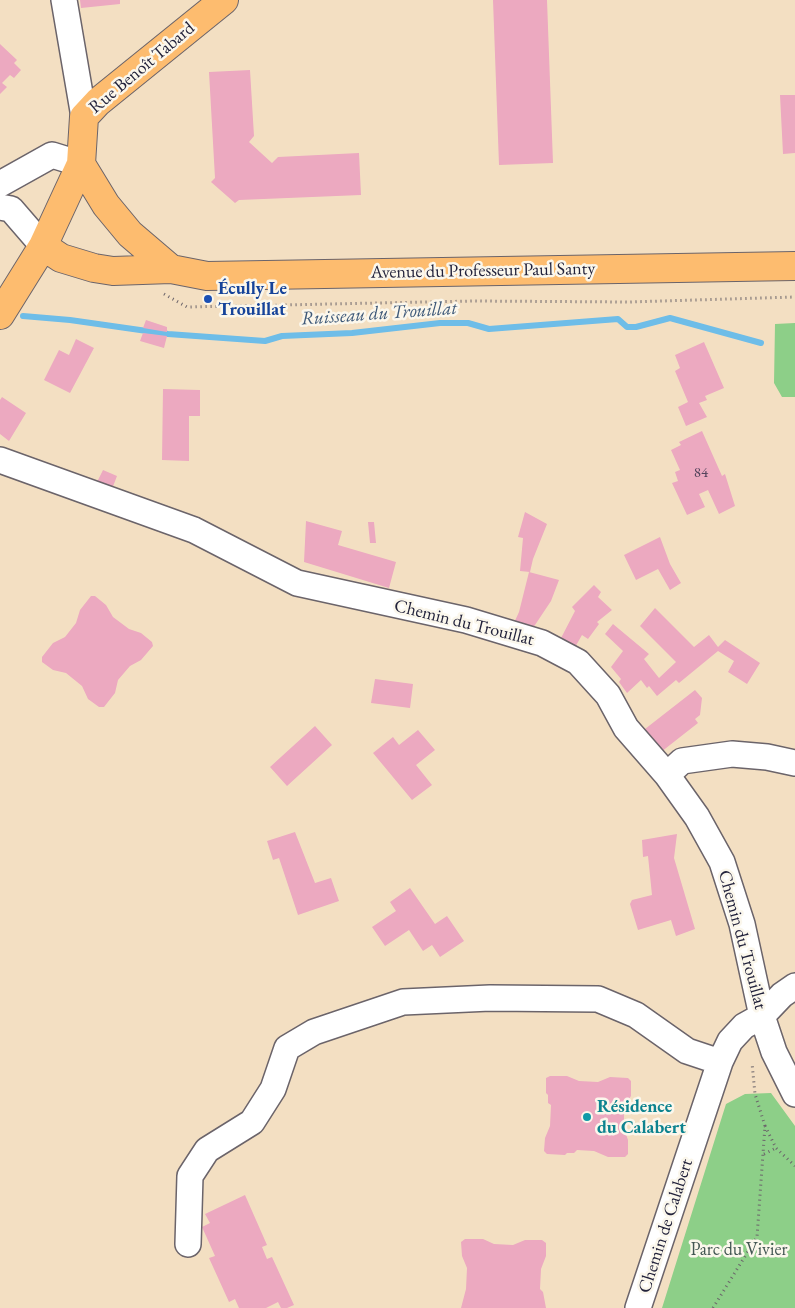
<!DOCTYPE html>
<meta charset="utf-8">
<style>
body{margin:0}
canvas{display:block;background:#f3dfc2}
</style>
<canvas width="795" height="1308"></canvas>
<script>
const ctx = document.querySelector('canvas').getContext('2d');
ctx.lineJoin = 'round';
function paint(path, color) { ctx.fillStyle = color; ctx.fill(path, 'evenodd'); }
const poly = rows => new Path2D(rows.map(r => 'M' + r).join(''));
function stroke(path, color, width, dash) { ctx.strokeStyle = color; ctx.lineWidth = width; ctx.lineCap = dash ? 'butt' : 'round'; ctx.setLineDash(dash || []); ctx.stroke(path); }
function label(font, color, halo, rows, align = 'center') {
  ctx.font = font + ' "EB Garamond",serif'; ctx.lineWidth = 5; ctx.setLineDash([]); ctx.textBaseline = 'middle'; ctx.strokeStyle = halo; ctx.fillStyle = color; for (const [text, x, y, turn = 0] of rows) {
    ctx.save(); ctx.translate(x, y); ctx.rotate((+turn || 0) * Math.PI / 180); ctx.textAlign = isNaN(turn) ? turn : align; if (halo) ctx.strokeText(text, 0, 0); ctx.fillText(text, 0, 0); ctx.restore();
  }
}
paint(poly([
 [795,323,795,397,782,397,774,383,775,324],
 [771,1093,795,1126,795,1308,662,1308,726,1104,745,1094]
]), '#8dcf88');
stroke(poly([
 [23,316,70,320,168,334,265,341,282,336,352,333,440,323,468,323,489,329,618,319,627,327,636,327,670,318,761,343]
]), '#6ebde8', 6);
paint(poly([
 [80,0,120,0,120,4,81,8],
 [493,0,547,0,553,163,499,165],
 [0,44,17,60,14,63,21,70,14,78,10,75,2,83,7,87,0,94],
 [250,70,254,136,249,142,272,163,278,157,359,153,361,195,239,200,235,203,211,182,215,178,209,72],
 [780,95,795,95,795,153,783,154],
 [146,320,167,327,167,332,143,328],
 [143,333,167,336,164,348,140,341],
 [76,339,94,348,70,393,44,380,59,350,69,355],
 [704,342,724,388,705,396,707,400,699,403,707,417,686,426,678,407,688,402,675,371,680,368,675,355],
 [163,389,200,390,200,416,189,416,189,461,162,460],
 [2,397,26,413,9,441,0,434,0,400],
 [702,431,722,476,725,474,735,506,719,514,708,490,699,494,705,507,687,515,672,483,678,481,675,472,680,470,671,450,681,445,679,442],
 [103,470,117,476,112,489,96,484],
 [525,512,547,524,533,559,530,572,520,571,523,538,518,537],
 [306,521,342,531,338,545,396,562,389,588,304,562],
 [368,522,374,522,376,543,370,543],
 [660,537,670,564,681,583,670,590,658,569,636,580,624,555],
 [529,572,559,580,551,601,531,631,513,625,519,612],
 [594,585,601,592,598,597,612,610,597,622,599,624,588,639,582,635,574,649,560,640,575,611,572,607],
 [91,596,95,596,106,605,113,617,129,629,141,633,152,642,153,646,141,660,130,666,118,680,115,693,104,707,99,707,88,699,82,686,66,673,53,670,42,662,42,657,53,643,65,637,76,623,80,610],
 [655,608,694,647,709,635,718,647,725,640,760,663,747,684,728,672,734,661,718,651,679,683,676,680,657,696,649,686,647,688,641,680,627,693,619,682,621,679,611,667,623,651,605,634,613,624,649,654,644,659,659,678,676,662,640,626],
 [375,679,413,684,410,708,371,703],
 [695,690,702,698,700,715,695,719,698,723,661,752,645,729],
 [315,726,332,745,287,786,270,767],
 [418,730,435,750,416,765,432,785,412,800,373,753,393,737,399,745],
 [295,832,315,883,331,878,339,901,298,915,279,858,273,860,267,841],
 [677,834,674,858,695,929,676,936,671,920,638,930,630,904,632,900,652,895,648,856,643,857,642,840],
 [410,888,435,924,447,916,464,941,440,957,432,945,423,951,409,930,385,946,372,927,396,911,390,902],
 [550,1076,567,1076,579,1081,598,1082,610,1077,628,1078,631,1081,631,1096,624,1107,624,1128,628,1140,628,1154,625,1157,608,1157,594,1151,577,1150,574,1153,567,1153,565,1155,547,1154,544,1151,545,1138,550,1126,551,1105,548,1103,548,1095,546,1093,546,1078],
 [245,1195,267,1245,262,1247,267,1259,272,1257,294,1305,287,1308,281,1308,278,1302,266,1308,239,1308,235,1299,229,1302,209,1258,215,1256,202,1227,210,1223,205,1214],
 [465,1239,483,1239,494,1244,513,1245,525,1240,542,1240,546,1243,546,1256,541,1269,540,1289,543,1292,546,1308,461,1308,466,1289,467,1268,462,1256,461,1242]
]), '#eca9c0');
const minor = poly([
 [64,0,84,117],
 [0,184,52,155,81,164],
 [0,207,11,209,43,246],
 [0,460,194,530,297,583,466,620,542,643,578,662,608,695,626,728,667,775,697,817,722,862,742,924,762,1016,774,1052,795,1094],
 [667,775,682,761,732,754,767,757,795,763],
 [188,1244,190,1176,207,1150,252,1122,273,1089,287,1048,314,1032,403,1002,490,998,598,999,636,1015,687,1051,720,1062],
 [638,1308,720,1062,730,1041,744,1026,762,1016,782,995,795,986]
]);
const major = poly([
 [81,164,106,205,130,234,171,269],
 [43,246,61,258,94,268,113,271,171,269,207,276,795,266],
 [0,315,43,246,81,164,84,117,98,102,224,0]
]);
stroke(minor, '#6b646a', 28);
stroke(major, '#6b646a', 30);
stroke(poly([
 [164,294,187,307,474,301,629,302,795,297],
 [765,1126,776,1148,795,1166],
 [764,1154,776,1148],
 [713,1308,757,1237,765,1126,755,1094,752,1063]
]), '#6b646a', 3, [1, 4]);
stroke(minor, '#fff', 25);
stroke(major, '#fdbc6f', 28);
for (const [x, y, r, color] of [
 [208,299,5,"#1a4fb4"],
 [587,1117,5,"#0f9aa8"]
]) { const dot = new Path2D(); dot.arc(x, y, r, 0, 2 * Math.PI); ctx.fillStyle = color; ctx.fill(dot); stroke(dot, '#fbf7ec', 2); }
label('15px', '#54445c', null, [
 ["84",701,473]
]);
label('18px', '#22223b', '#fbf7ec', [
 ["Rue Benoît Tabard",142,68,-40],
 ["Avenue du Professeur Paul Santy",483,271,-1],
 ["Chemin du Trouillat",464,623,14],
 ["Chemin du Trouillat",742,940,75],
 ["Chemin de Calabert",666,1226,-72]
]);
label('bold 18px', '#164399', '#fbf7ec', [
 ["Écully Le",218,289],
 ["Trouillat",218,310]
], 'left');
label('bold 18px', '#0d838f', '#fbf7ec', [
 ["Résidence",597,1107],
 ["du Calabert",597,1128]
], 'left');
label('18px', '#425652', '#fbf7ec', [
 ["Parc du Vivier",739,1250]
]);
label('italic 19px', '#3d5878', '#fbf7ec', [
 ["Ruisseau du Trouillat",379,314,-4]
]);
</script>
